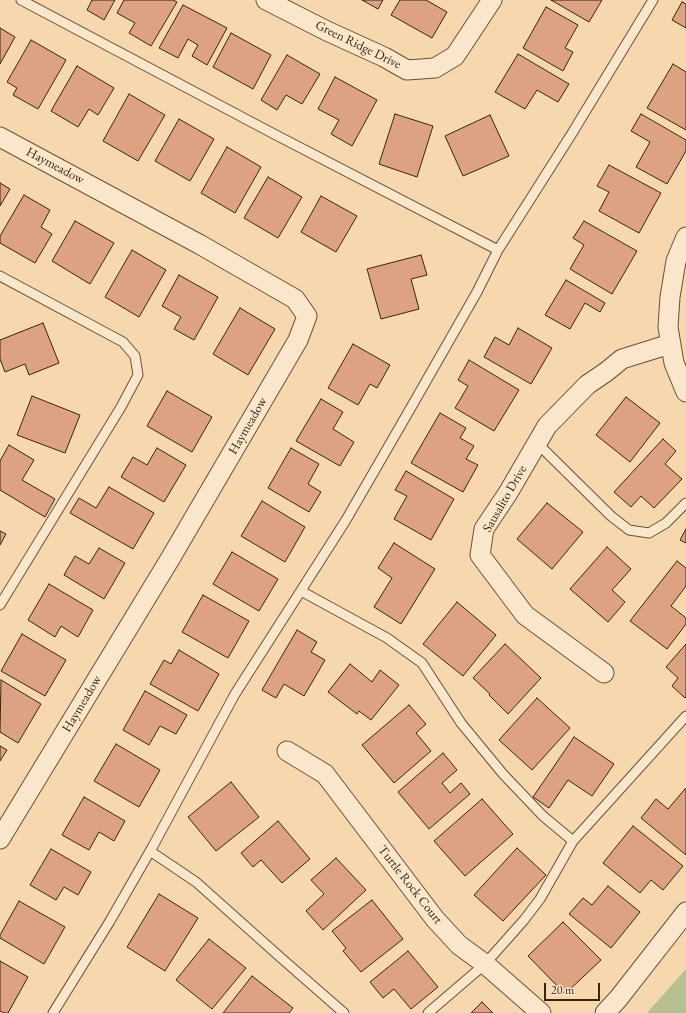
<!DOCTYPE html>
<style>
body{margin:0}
#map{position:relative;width:686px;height:1013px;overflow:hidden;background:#f7d8ae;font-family:"EB Garamond",serif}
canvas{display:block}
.scale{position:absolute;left:544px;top:983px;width:56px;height:18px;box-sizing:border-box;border:2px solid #372511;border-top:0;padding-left:5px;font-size:12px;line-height:14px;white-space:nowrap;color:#372511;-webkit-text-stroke:3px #fae6ca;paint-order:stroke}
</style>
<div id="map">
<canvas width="686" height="1013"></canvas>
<div class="scale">20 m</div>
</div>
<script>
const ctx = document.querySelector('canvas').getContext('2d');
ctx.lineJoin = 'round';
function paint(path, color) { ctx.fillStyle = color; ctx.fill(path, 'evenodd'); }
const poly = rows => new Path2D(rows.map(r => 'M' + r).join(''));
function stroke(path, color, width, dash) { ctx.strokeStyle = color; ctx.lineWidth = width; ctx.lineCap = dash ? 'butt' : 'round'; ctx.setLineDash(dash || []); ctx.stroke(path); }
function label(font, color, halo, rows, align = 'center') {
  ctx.font = font + ' "EB Garamond",serif'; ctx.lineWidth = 3.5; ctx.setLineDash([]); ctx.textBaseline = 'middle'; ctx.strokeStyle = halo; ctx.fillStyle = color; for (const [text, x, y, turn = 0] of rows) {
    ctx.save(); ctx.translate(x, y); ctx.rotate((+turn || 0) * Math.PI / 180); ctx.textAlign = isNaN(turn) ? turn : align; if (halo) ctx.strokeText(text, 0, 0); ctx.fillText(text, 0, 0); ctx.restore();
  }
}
paint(poly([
 [686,969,686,1013,647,1013]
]), '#b7c08f');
const building = poly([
 [92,0,115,0,104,20,87,10,92,0],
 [124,0,173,0,177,2,151,46,129,33,135,23,117,13,124,0],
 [362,0,383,0,378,9,362,0],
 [400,0,426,0,447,12,432,38,391,15,400,0],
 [551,0,602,0,589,22,551,0],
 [682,2,686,4,686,28,672,20,682,2],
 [183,5,227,28,207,65,192,56,198,45,188,39,178,58,159,48,183,5],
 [546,7,578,25,565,48,573,52,563,71,523,48,546,7],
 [0,28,15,37,0,64,0,28],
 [231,33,271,55,253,89,213,67,231,33],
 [31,40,66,60,38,109,13,95,17,88,7,82,31,40],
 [518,54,569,84,558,102,537,90,525,109,495,92,518,54],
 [287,55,320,74,302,104,286,95,277,110,261,100,287,55],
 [673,64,686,72,686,130,647,108,673,64],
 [77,66,114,88,98,115,89,109,78,127,51,111,77,66],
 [335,77,377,100,352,146,331,134,339,120,318,109,335,77],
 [129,94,165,115,138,161,103,141,129,94],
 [395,114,433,126,417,177,379,164,395,114],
 [641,114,686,140,686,151,667,184,636,167,650,142,631,131,641,114],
 [490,115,509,156,463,176,445,136,490,115],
 [179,119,214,139,190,181,155,161,179,119],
 [227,147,261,167,235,213,201,193,227,147],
 [609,165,661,193,639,233,599,211,609,192,597,186,609,165],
 [268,177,302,197,278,238,244,218,268,177],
 [0,183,10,189,0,206,0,183],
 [24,195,50,210,41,227,52,234,35,263,0,243,0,236,24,195],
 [321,196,357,216,336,252,301,232,321,196],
 [75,221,114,243,90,284,52,261,75,221],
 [584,221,637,251,612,294,570,269,584,245,573,238,584,221],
 [132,250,166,270,139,317,105,297,132,250],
 [421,255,427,275,411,279,419,309,381,319,367,269,421,255],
 [179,275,218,297,194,340,174,329,181,317,162,306,179,275],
 [566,280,605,303,600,312,585,303,570,329,545,315,566,280],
 [240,308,275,329,248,375,213,354,240,308],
 [43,323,59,363,29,375,25,364,5,372,0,359,0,340,43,323],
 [518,328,552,348,531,384,484,357,495,337,509,345,518,328],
 [353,344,390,365,377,388,370,384,358,405,328,388,353,344],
 [469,360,519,390,494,431,455,408,468,386,458,380,469,360],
 [167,391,212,417,192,452,147,426,167,391],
 [32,396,80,415,65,453,17,435,32,396],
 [626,397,660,423,630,462,596,435,626,397],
 [321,399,343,412,333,429,354,442,340,466,296,441,321,399],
 [440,413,466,428,460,438,474,446,466,459,478,465,463,492,411,463,440,413],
 [663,439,676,451,665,464,682,479,654,508,641,496,631,507,614,492,663,439],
 [9,445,34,460,22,480,55,499,45,517,0,490,0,461,9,445],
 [157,448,186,465,164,502,121,477,133,457,147,465,157,448],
 [291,448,319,464,308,484,321,492,309,512,268,488,291,448],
 [406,471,454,499,431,540,394,519,407,496,395,490,406,471],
 [109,487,154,513,133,549,70,513,79,498,96,508,109,487],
 [262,501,305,527,285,562,241,536,262,501],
 [547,503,583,532,552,569,517,539,547,503],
 [686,529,686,543,680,540,686,529],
 [0,531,6,534,0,545,0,531],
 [394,543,435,569,401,624,374,607,392,578,378,568,394,543],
 [607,547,631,569,612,590,625,602,608,622,570,589,607,547],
 [99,548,125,563,104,599,64,575,75,556,89,564,99,548],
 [232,552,278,579,259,611,213,584,232,552],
 [677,561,686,568,686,586,671,606,686,618,686,624,667,649,630,621,677,561],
 [49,584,93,610,78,637,61,626,55,637,28,620,49,584],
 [203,595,249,621,228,658,182,632,203,595],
 [457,602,496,635,463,676,423,644,457,602],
 [297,630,317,642,311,652,325,660,304,696,284,684,276,698,262,690,297,630],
 [22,634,66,660,45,696,1,671,22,634],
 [505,644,541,678,508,714,489,695,490,694,473,678,505,644],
 [686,644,686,697,685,698,672,686,678,678,666,667,686,644],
 [179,650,219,674,198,711,150,684,164,660,171,664,179,650],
 [350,664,372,682,380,670,399,685,371,720,359,711,357,714,328,692,350,664],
 [1,680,41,704,18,743,0,732,1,680],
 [145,691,187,715,176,734,160,726,149,745,123,730,145,691],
 [537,698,570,728,532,770,499,740,537,698],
 [409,705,426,724,416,733,431,751,394,783,362,745,409,705],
 [574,737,614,764,592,796,568,780,549,808,533,797,574,737],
 [116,744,160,770,139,807,94,781,116,744],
 [0,746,7,750,0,761,0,746],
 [443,753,457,770,442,783,450,793,461,783,470,794,429,829,398,792,443,753],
 [231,782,259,817,216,851,188,817,231,782],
 [685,789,686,789,686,855,641,818,656,799,668,809,685,789],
 [84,797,125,821,114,841,99,832,89,850,62,835,84,797],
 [482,799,513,834,465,876,434,841,482,799],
 [278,821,310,859,282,883,261,860,253,867,241,853,278,821],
 [633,826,683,866,663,890,651,880,640,893,603,863,633,826],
 [517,848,546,875,503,921,474,895,517,848],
 [51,849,91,872,78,895,64,887,56,900,30,885,51,849],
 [336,858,366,890,323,930,306,911,324,894,311,880,336,858],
 [608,886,640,912,611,948,569,914,583,898,592,905,608,886],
 [159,894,198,918,165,971,127,947,159,894],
 [372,900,403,939,361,972,343,951,346,948,332,931,372,900],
 [19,901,65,927,44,964,0,938,0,935,19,901],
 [563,922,601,960,565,994,528,956,563,922],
 [209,939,246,968,212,1009,176,980,209,939],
 [408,951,438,987,411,1009,394,989,383,998,370,982,408,951],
 [0,961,28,977,8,1013,4,1013,0,1011,0,961],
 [252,976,293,1008,289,1013,223,1013,252,976],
 [482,1002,493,1013,471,1013,482,1002]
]);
paint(building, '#dda281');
stroke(building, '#372511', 1);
const lane = poly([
 [21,0,274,134,498,250,571,135,653,0],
 [0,276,123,342,135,356,138,375,121,407,0,605],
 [537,443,611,516,629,530,649,533,666,523,686,503],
 [301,591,387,638,422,663,461,723,503,774,543,816,573,841],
 [150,851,196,882,280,957,344,1013],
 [53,1013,110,921,153,846,235,694,346,520,413,404,477,292,498,250],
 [428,1013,485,964,524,920,540,899,573,841,686,716]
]);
const street = poly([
 [266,0,327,31,384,57,407,70,435,68,455,56,492,0],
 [0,137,199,244,295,299,307,316,298,340,170,559,0,839],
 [686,237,676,261,670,297,668,327,674,363,686,392],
 [604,673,525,615,480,555,484,529,508,493,547,426,587,385,606,372,622,359,670,344],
 [287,751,325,774,435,919,459,945,485,964,541,1013],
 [605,1013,618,999,686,912]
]);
stroke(lane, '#675238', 11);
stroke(street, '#675238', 21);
stroke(lane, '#fae6ca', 9);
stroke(street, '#fae6ca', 19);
label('13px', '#372511', '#fae6ca', [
 ["Green Ridge Drive",358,45,26],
 ["Haymeadow",55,166,28],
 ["Haymeadow",248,426,-60],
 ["Sausalito Drive",505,499,-60],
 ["Haymeadow",82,704,-59],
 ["Turtle Rock Court",410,885,52]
]);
</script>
